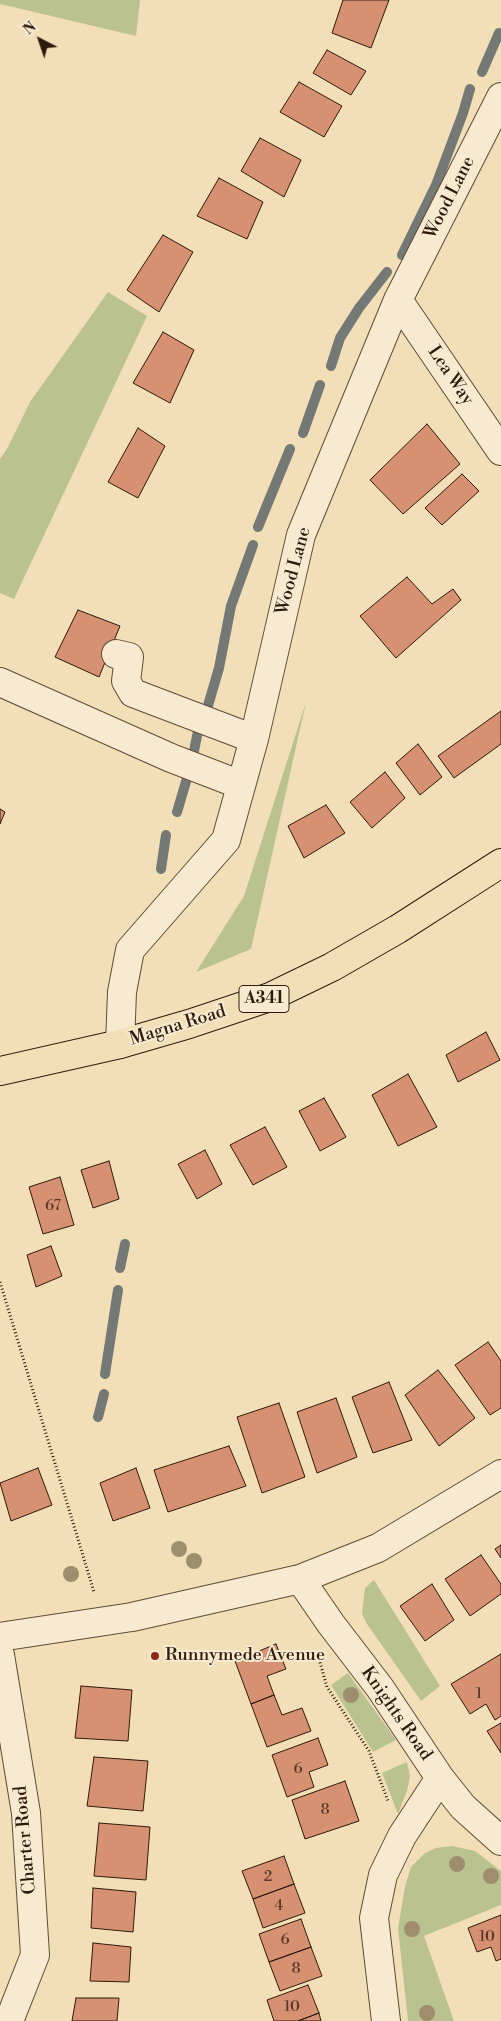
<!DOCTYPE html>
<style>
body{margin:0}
#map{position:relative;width:501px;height:2021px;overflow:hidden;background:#f3dfb7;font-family:"Libre Bodoni",serif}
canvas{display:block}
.north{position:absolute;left:15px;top:15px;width:50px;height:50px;-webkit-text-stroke:4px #f7ead0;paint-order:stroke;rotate:319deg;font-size:14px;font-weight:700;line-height:20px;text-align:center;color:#2f1a0b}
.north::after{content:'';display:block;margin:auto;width:18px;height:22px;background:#2f1a0b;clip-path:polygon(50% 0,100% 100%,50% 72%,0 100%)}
</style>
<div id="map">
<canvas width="501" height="2021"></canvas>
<div class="north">N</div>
</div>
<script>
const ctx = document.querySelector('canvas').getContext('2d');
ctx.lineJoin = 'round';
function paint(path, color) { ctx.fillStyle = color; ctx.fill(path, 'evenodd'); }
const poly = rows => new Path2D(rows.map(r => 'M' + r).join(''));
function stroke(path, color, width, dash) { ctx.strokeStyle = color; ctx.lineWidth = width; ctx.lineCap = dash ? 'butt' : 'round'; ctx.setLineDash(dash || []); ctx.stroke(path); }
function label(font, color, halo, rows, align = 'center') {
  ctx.font = font + ' "Libre Bodoni",serif'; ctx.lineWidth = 4; ctx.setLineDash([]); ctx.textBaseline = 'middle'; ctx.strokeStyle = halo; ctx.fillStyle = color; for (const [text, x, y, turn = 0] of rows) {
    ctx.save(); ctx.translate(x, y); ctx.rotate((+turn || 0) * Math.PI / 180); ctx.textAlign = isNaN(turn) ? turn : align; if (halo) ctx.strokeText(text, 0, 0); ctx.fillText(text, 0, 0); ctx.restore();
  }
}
paint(poly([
 [0,0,140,0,136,36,0,4],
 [108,292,147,316,14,599,0,593,0,459,7,449,30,402],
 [306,702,251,949,196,972,244,896],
 [374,1580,440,1686,421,1701,367,1624,362,1614,365,1588],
 [348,1673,396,1740,373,1752,331,1685],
 [407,1762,410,1776,407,1791,398,1814,382,1773],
 [452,1846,475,1851,501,1871,501,1905,424,1936,454,2021,408,2021,398,1928,405,1887,411,1867,425,1853,436,1848]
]), '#bac28f');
stroke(poly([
 [482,72,499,33],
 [402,255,436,185,463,113,470,89],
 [331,366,340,338,359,308,387,272],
 [303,433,320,385],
 [258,527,290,449],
 [207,709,219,668,231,606,253,545],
 [192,761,199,726],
 [177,812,188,775],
 [161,869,166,835],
 [120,1268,125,1244],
 [105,1374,118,1290],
 [98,1417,104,1394]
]), '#747975', 10);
const building = poly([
 [343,0,389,0,371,48,332,33,343,0],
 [327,50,366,71,351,95,313,73,327,50],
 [299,82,342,106,324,137,280,112,299,82],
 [260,138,301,160,284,197,241,171,260,138],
 [219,178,263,202,247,239,197,216,219,178],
 [163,235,193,252,159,312,127,290,163,235],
 [163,332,194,350,170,403,133,383,163,332],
 [427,424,460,464,403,514,370,480,427,424],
 [138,428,165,446,138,498,108,482,138,428],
 [462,474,479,491,442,525,425,508,462,474],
 [407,577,432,604,453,589,461,600,396,658,360,616,407,577],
 [78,610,120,626,99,677,55,657,78,610],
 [501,711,501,744,454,778,438,756,501,711],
 [418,744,442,777,420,795,396,763,418,744],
 [385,772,405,798,372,828,350,802,385,772],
 [326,805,345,833,304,858,288,826,326,805],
 [0,809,5,812,0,824,0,809],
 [486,1032,500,1060,458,1082,446,1055,486,1032],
 [408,1074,437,1127,398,1146,372,1095,408,1074],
 [324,1098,346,1137,320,1151,299,1111,324,1098],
 [265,1127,287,1167,253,1185,230,1145,265,1127],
 [205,1150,222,1184,197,1199,178,1164,205,1150],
 [109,1161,119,1199,93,1208,81,1170,109,1161],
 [60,1177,74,1225,43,1234,29,1187,60,1177],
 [51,1246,62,1276,36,1287,27,1255,51,1246],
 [488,1342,501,1361,501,1408,490,1415,455,1365,488,1342],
 [438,1370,475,1418,439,1446,405,1395,438,1370],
 [389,1382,412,1440,373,1453,352,1397,389,1382],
 [336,1398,357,1457,317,1473,297,1412,336,1398],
 [279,1403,305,1477,262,1493,237,1417,279,1403],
 [229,1446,246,1486,168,1512,154,1470,229,1446],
 [38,1468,52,1505,11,1521,0,1483,38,1468],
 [136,1468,150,1508,113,1521,100,1483,136,1468],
 [501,1545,501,1558,495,1549,501,1545],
 [481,1555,501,1584,501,1594,470,1616,445,1579,481,1555],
 [432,1584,454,1620,425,1641,400,1606,432,1584],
 [276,1644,286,1669,267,1676,274,1695,251,1704,235,1661,276,1644],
 [501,1654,501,1716,495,1720,486,1704,470,1714,451,1684,501,1654],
 [81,1686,132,1690,128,1741,75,1738,81,1686],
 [274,1695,282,1715,302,1708,311,1731,267,1747,251,1704,274,1695],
 [501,1723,501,1753,487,1731,501,1723],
 [318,1738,328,1765,309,1772,314,1787,287,1797,272,1755,318,1738],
 [94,1757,148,1761,143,1811,87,1806,94,1757],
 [345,1781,359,1821,305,1839,292,1800,345,1781],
 [99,1823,150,1827,146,1880,94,1876,99,1823],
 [284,1856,294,1884,253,1899,242,1871,284,1856],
 [294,1884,305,1913,263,1928,253,1899,294,1884],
 [93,1888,136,1892,133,1932,91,1928,93,1888],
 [501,1915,501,1959,496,1961,491,1947,477,1952,468,1928,501,1915],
 [301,1919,311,1947,269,1962,259,1934,301,1919],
 [93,1943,131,1947,129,1982,90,1981,93,1943],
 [311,1947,322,1976,280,1991,269,1962,311,1947],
 [308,1985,319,2013,298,2021,274,2021,267,2000,308,1985],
 [76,1998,119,1998,117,2021,72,2021,76,1998],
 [319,2013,321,2021,298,2021,319,2013]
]);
paint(building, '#d69072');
stroke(building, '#2f1a0b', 1);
const minor = poly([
 [398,300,501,451],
 [116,654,129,657,126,681,133,693,254,739],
 [0,682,171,758,241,785],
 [120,1044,122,992,130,950,226,840,254,739,301,535,398,300,501,97],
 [300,1579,331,1624,380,1688,440,1778,463,1807,501,1841],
 [0,1637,132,1617,300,1579,378,1548,501,1474],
 [0,1655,26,1813,35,1955,9,2021],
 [386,2021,374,1918,383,1875,402,1836,440,1778]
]);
const major = poly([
 [0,1071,120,1044,189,1024,270,997,332,967,398,929,501,863]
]);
stroke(minor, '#604b36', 30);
stroke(major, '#2f1a0b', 30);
stroke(poly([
 [0,1282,94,1592],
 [319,1659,327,1687,369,1751,388,1801]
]), '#2f1a0b', 3, [1, 2.5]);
stroke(minor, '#f7ead0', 28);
stroke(major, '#f3dfb7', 28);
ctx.fillStyle = '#9e8e6e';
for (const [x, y] of [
 [179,1549],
 [194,1561],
 [71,1574],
 [351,1695],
 [457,1864],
 [491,1876],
 [412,1929],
 [427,2013]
]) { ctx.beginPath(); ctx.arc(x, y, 8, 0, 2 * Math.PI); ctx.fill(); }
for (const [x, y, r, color] of [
 [155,1656,5,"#8f2418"]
]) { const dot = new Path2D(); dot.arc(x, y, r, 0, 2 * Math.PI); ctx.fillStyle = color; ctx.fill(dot); stroke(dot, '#f7ead0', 2); }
label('15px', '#593825', null, [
 ["67",53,1206],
 ["1",479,1694],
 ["6",298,1769],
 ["8",325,1810],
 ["2",268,1877],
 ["4",279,1906],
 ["10",487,1937],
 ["6",285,1940],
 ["8",296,1969],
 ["10",292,2007]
]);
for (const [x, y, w] of [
 [264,999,50]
]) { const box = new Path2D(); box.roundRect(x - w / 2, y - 13.5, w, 27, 4); ctx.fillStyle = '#f7ead0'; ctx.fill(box); stroke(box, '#2f1a0b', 1); }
label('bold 16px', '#2f1a0b', null, [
 ["A341",264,999]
]);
label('18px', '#2f1a0b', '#f7ead0', [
 ["Wood Lane",450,198,-63],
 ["Lea Way",450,376,56],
 ["Wood Lane",294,571,-75],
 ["Magna Road",178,1026,-17],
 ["Knights Road",396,1714,55],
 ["Charter Road",26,1840,-95]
]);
label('18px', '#2f1a0b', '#f7ead0', [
 ["Runnymede Avenue",165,1656]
], 'left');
</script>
